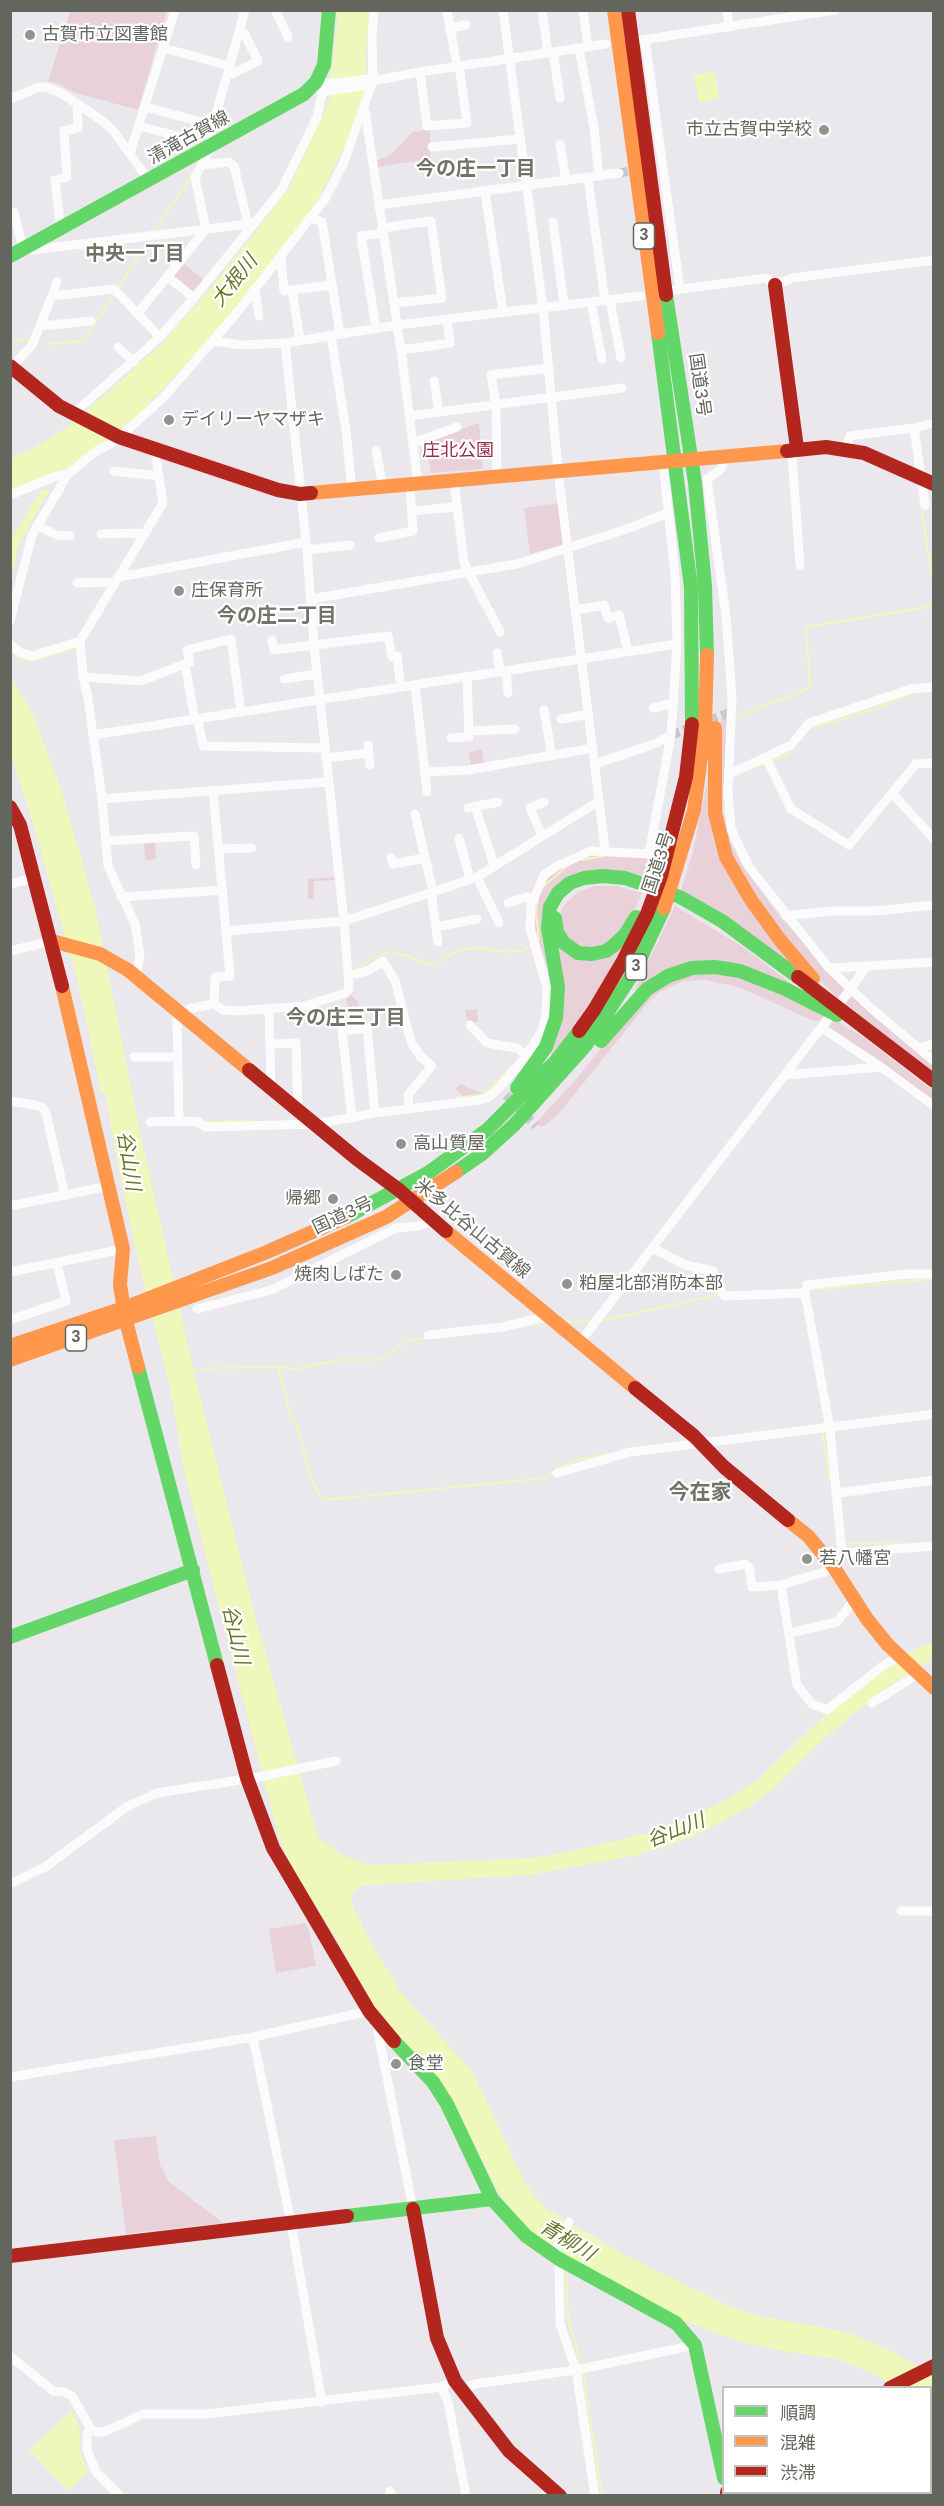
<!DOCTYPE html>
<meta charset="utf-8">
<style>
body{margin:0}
#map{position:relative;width:944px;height:2506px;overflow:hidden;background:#eae7ed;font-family:Arial,"Noto Sans JP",sans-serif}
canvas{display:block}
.frame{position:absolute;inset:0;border:12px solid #63665c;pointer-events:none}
.legend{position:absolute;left:722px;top:2386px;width:210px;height:108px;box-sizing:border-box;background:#fff;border:2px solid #c1c2be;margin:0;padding:8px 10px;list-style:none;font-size:18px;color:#63665c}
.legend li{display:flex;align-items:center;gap:12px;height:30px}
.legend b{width:30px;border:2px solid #c1c2be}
</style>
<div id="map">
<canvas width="944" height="2506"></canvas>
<div class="frame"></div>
<ul class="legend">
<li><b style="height:8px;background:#63d668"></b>順調</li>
<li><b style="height:8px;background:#ff974d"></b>混雑</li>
<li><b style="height:8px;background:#b3261e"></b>渋滞</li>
</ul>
</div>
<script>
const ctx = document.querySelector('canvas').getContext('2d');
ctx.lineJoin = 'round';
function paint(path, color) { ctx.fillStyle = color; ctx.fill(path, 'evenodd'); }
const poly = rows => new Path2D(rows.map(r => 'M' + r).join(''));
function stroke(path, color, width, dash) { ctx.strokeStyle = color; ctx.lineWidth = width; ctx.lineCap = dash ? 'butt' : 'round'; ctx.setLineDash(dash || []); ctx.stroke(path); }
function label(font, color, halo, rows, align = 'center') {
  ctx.font = font + ' Arial,"Noto Sans JP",sans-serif'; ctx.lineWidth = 4.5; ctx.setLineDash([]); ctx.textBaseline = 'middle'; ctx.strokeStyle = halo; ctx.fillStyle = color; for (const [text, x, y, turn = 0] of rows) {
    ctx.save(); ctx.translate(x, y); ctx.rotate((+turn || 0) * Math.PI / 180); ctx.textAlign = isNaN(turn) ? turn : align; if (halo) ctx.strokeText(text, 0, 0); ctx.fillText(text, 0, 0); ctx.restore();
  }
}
paint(poly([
 [70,11,167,11,138,110,73,92,57,83,48,82],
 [430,129,430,159,377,167,376,161,390,155,413,132],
 [184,264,206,282,192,293,175,278,175,275],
 [479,423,483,469,431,473,425,442],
 [559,503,563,545,530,554,524,508],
 [726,717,729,724,723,786,723,811,731,844,741,863,777,913,845,989,838,999,806,965,776,929,722,835,720,738,721,719],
 [482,749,484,763,471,766,469,752],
 [709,772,715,833,809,979,680,893,693,852],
 [144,841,155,841,156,859,145,860],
 [601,854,640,856,654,860,647,880,630,875,557,889,546,964,535,928,536,897,547,879,557,870,588,856],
 [334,877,335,880,314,881,313,899,308,899,308,879],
 [595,886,617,886,642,893,629,922,600,949,572,945,559,920,562,907,578,892],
 [675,906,740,945,804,993,726,965,634,991],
 [553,939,568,951,625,942,589,1007,551,1056],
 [728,972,825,1015,822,1020,814,1021,739,987,705,980,683,981,660,992,650,1000,561,1111,546,1125,541,1127,536,1123,577,1078,626,1017,669,978],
 [350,994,358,1002,361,1025,350,1026,346,995],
 [853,997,933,1066,933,1078,843,1005,848,998],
 [477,1009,478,1021,474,1024,467,1021,465,1010],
 [833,1019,865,1038,933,1091,933,1102,829,1029],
 [461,1083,468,1088,484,1094,464,1097,455,1089],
 [305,1923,309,1930,316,1966,276,1973,269,1929],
 [156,2136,160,2165,169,2182,223,2223,126,2234,114,2140]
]), '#e9d1da');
paint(poly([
 [338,11,370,11,366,44,366,91,353,129,313,210,246,296,194,357,130,423,108,441,66,469,11,490,11,458,32,449,64,429,109,391,161,344,212,287,290,187,330,98,330,75,334,54],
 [715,72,719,99,699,102,694,75],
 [50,489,18,546,11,582,11,539,42,490],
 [10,676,31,710,60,785,95,907,141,1137,196,1381,257,1623,318,1837,342,1855,370,1865,533,1858,571,1851,652,1832,695,1816,740,1792,758,1779,832,1709,911,1651,933,1642,933,1660,890,1685,846,1720,823,1740,776,1787,749,1807,691,1838,633,1856,530,1875,367,1885,357,1888,352,1894,351,1902,370,1941,402,1994,472,2071,526,2185,548,2210,625,2255,729,2306,757,2316,827,2328,857,2336,887,2349,933,2375,933,2412,931,2410,930,2388,896,2387,880,2377,841,2360,782,2351,738,2341,679,2319,560,2254,531,2232,508,2207,494,2184,452,2099,430,2069,384,2020,369,1999,339,1943,290,1864,280,1841,266,1789,184,1471,171,1392,137,1256,117,1161,105,1092,101,1093,78,983,35,830,11,754],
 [72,2410,79,2425,81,2456,89,2471,68,2491,29,2450]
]), '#eef8bb');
stroke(poly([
 [153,232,191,178],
 [118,288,149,240],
 [10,340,28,341],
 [46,344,83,341,115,293],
 [921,506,934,589],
 [10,651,23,660,37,660,74,648],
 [738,716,810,688,806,627,934,606],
 [811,728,871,710,913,693],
 [770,761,788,754,793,748],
 [748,770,765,763],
 [582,860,603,856],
 [544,886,566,867],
 [538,900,536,912,539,939],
 [353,971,374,958,388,952,405,955,434,966,451,954,464,949,482,948,503,952,521,951,530,946],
 [457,1098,485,1094,509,1069],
 [205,1122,254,1121],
 [808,1290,934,1279],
 [601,1321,721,1294],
 [565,1322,592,1321],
 [529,1325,548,1323],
 [279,1367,297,1369,337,1360,378,1360,407,1341,425,1338],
 [193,1372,212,1368,278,1367,291,1417,297,1426,310,1474,319,1495,324,1500,547,1478,557,1468,577,1460,608,1454],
 [822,1431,830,1479],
 [844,1543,904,1544],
 [566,2270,568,2317,581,2365],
 [583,2373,602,2496]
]), '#eef8bb', 2);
stroke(poly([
 [619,173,662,165],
 [671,735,731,712],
 [506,1095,536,1126]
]), '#c8c7c9', 9, [9, 4.5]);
stroke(poly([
 [275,10,288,37],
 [542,10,548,53],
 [583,10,588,47],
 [727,10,729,26],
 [449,28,466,25],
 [645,39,680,289],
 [642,40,835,10],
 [163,48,230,66],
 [579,48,594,128,599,176],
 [553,52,560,98],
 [420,72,427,126,467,123,460,72,457,66,447,10],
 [228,73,232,74,258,61,244,33,239,31],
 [317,82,327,84,368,79,373,81],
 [320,86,327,91,368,85,373,81,420,72,606,44],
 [10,99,39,87,46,87,61,93,104,122,115,133,149,181],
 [145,107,213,125],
 [365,111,401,350,418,484],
 [139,126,177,136],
 [560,144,566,181],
 [432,147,520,139],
 [130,153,175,10],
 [202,165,229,162,234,166,248,224,251,225],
 [588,178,605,301],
 [485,192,503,312],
 [379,205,619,173],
 [14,212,23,249,33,250,248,224],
 [311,218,322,222,340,334],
 [553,222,564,305],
 [382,228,431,221,442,298,394,303],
 [61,229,55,180,67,177,64,131,78,128,77,103],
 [281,258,284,291,332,285],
 [168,277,194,298],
 [255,290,259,316],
 [292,290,300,340],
 [674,290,766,278,775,285,792,278,934,260],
 [52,296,57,282],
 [610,300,621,358],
 [591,302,602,359],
 [138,313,206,229,195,177,212,146,210,139,213,125,245,10],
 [41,326,91,321],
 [376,328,361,236,383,233],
 [331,335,346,431,352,490],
 [213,341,242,345,285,343,397,325,641,296],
 [285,343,307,550,314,645,344,921,349,988,346,993,304,1006,238,1011,223,1010,214,1004,192,1008,180,1013,177,1018,179,1121,199,1122,205,1127,316,1124,375,1113,479,1100,489,1097,499,1088,526,1056,542,1031,546,1013,547,988,530,928,531,905,544,875,557,866,591,851,649,854,671,735,677,644,675,575,663,462],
 [118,347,134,362],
 [401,350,450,343,447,319],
 [12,367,32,345,52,296,114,289,160,337],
 [434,381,439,412],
 [73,414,160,337,194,298,282,189,317,117,322,93,316,82],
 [409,416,622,388],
 [914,428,925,505],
 [413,443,457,427],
 [797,448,792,456,800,565],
 [845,449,850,436,914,428,934,423],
 [376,450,383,488],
 [722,456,723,465,720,470,707,479,726,616,732,697,728,792,731,829,749,867,829,968,871,1008,934,1061],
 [114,471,159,476],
 [497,477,496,404,491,375,549,368],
 [454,481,464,563,500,632],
 [10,495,54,477,68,474],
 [412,511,456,507],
 [37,526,57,535,70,536],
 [101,534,145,533],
 [379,538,413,531,410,485],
 [307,550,350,545],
 [119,577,306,542],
 [77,583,115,582],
 [311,599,517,564,624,530,668,513],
 [576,610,604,605,608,618,619,615,628,651],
 [10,621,32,535,68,474,95,452,115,441,163,398,235,315,325,199,343,164,373,81,372,38,374,10],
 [272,640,274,650,388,636,392,657,397,656,401,687],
 [10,644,21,653,33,656,80,641],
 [497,653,500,672],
 [185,664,195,720],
 [506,671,508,693],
 [83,677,141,681,190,662,187,650,231,639,241,712],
 [284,679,317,674],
 [415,685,427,792],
 [653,708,674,703],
 [544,710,552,756],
 [561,719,589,714],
 [198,720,203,746,325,748],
 [470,731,515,729],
 [93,735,677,644],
 [451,738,469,737,467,677],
 [368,745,370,765],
 [326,758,369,753],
 [766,758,791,809,849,845,892,793,934,839],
 [595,764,654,744,671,735],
 [426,772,469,770,593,748],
 [730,774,791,745,809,723,911,689,934,687],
 [213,791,226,931],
 [892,793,916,764,934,763],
 [102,799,328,782],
 [599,801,605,850],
 [475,806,494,865],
 [468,808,498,802],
 [415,814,433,892,432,900,438,942],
 [542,835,530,808,544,802],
 [459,838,470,879],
 [107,841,194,836,196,865],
 [219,849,252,848],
 [391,858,393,864,425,858],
 [477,877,499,923],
 [10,884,35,878],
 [121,897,223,890],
 [508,903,527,897,534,898],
 [786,916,830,911,875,911,934,905],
 [436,927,477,919],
 [10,951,52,941],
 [829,968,867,966],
 [356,974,369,970,383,961,395,980,411,1042,421,1057,432,1066,408,1095,409,1109],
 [136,977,140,955,135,924,108,866,102,799,88,698,83,677,80,641,163,503,155,451],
 [843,999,867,966,934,962],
 [214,1004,215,977,230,976,226,931,344,921,433,892,477,877,599,801,558,471,543,308,503,10],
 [269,1009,271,1087],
 [470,1025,487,1043,517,1048,526,1056],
 [822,1028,881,1067,934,1106],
 [270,1044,296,1043,298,1110],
 [919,1048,934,1044],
 [134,1057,176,1057],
 [786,1075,881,1067],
 [10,1101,35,1105,42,1107,46,1113,65,1196],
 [352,1118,342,1031,367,1028,375,1113],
 [150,1122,179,1121],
 [10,1206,109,1186],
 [653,1248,685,1265,713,1271,724,1296,805,1293],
 [10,1272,123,1249],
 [197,1309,271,1290,396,1228,418,1226,433,1221],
 [10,1320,66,1301,57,1263],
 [428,1335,502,1327,549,1316],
 [580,1342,830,1016],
 [557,1473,630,1452,934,1414],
 [838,1493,934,1480],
 [842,1553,934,1546],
 [719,1569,745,1564,749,1567,752,1587,781,1585],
 [789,1633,837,1622,854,1600],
 [899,1656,881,1667,827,1710,812,1704,797,1685,781,1585,824,1572,833,1566,842,1553,830,1429,805,1293,807,1285,907,1274,934,1274],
 [872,1703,918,1674],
 [10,1884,45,1867,128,1806,157,1793,253,1778,336,1761],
 [901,1911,934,1911],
 [376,2022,413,2209],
 [253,2037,291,2223,322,2402],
 [10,2077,253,2037,369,2011],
 [551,2254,556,2249,569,2222],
 [559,2259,560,2324,576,2370,595,2496],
 [10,2356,53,2391,64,2392,72,2396,91,2429,97,2432,104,2432,143,2414,206,2414,441,2387,455,2381],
 [441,2387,448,2402,466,2496],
 [461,2390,475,2384,576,2370,695,2345],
 [91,2429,87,2434,87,2450,96,2472,120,2496],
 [390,2491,392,2496],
 [854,2492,855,2496]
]), '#fcfbfc', 9);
stroke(poly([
 [10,256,304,94,316,82,324,65,329,10],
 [666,295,695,483,705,586,707,655],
 [658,333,691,587,692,724],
 [555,918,557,932,564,943,578,953,592,954,606,951,613,946,625,935,636,917],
 [601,1041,647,989,668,976,692,968,715,967,740,971,785,989,837,1015],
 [517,1088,546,1047,556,1018,558,987,548,928,550,907,558,893,570,883,584,878,603,876,625,878,680,897,722,921,798,977],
 [456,1172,482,1154,515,1124,586,1045,634,972,664,908],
 [346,1217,428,1173,487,1130,555,1062,579,1031],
 [138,1367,217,1665],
 [10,1637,193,1570],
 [394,2041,433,2082,447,2104,492,2199,526,2236,559,2259,676,2323,695,2345,724,2478],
 [347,2216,492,2199],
 [759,2496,760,2492]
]), '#63d668', 14);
stroke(poly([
 [614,10,658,333],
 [311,493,787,451],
 [715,728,715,813,726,857,751,900,780,940,813,979],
 [664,908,694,810,705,726,707,655],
 [52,941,100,954,128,970,249,1070],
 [62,986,123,1249,120,1285,126,1321,138,1367],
 [446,1231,635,1388],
 [10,1346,124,1308,267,1252,346,1217],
 [10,1360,272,1268,386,1217,456,1172],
 [788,1520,808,1536,833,1566,867,1619,888,1645,934,1688]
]), '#ff974d', 14);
stroke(poly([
 [628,10,666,295],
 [775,285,797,448],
 [10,366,59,406,119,437,278,490,300,494,311,493],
 [787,451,826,447,864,453,934,484],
 [10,807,20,825,62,986],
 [798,977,934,1081],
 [579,1031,594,1010,623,961,647,914,661,876,686,777,692,724],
 [249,1070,357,1159,399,1190,446,1231],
 [635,1388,694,1436,724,1467,788,1520],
 [217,1665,247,1778,273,1848,369,2011,394,2041],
 [413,2209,437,2338,455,2381,509,2451,560,2496],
 [10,2256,347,2216],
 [890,2388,934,2366],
 [727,2492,727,2496]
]), '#b3261e', 14);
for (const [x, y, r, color] of [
 [30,35,6,"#92938f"],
 [824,130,6,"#92938f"],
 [169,420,6,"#92938f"],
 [179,591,6,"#92938f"],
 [401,1144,6,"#92938f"],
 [333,1199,6,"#92938f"],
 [396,1275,6,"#92938f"],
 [567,1284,6,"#92938f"],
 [807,1559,6,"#92938f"],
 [396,2064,6,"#92938f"]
]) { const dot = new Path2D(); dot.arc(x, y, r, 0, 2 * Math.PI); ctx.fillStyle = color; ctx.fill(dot); stroke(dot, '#fff', 2); }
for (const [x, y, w] of [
 [644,236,21],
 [636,967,21],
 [76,1338,21]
]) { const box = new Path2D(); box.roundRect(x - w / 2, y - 13, w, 26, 4.5); ctx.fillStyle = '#fff'; ctx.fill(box); stroke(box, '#63665c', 1.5); }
label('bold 16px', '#63665c', null, [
 ["3",644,236],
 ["3",636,967],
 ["3",76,1338]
]);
label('18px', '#63665c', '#fff', [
 ["古賀市立図書館",42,35],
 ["市立古賀中学校",812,130,"right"],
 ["デイリーヤマザキ",181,420],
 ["庄保育所",191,591],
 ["高山質屋",413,1144],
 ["帰郷",321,1199,"right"],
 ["焼肉しばた",384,1275,"right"],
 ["粕屋北部消防本部",579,1284],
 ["若八幡宮",819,1559],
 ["食堂",408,2064]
], 'left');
label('18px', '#63665c', '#fff', [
 ["清滝古賀線",189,138,-29],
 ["国道3号",699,385,82],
 ["国道3号",659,863,-72],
 ["国道3号",343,1216,-25],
 ["米多比谷山古賀線",472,1229,40]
]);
label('18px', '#913046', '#fff', [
 ["庄北公園",458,451]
]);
label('bold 20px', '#717368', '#fff', [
 ["今の庄一丁目",476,169],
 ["中央一丁目",135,254],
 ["今の庄二丁目",277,616],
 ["今の庄三丁目",346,1018]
]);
label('italic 20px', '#657829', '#fff', [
 ["大根川",235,281,-51],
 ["谷山川",128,1161,81],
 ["谷山川",235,1635,77],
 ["谷山川",676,1831,-21],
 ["青柳川",567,2241,31]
]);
label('bold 21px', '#717368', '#fff', [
 ["今在家",700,1493]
]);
</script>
